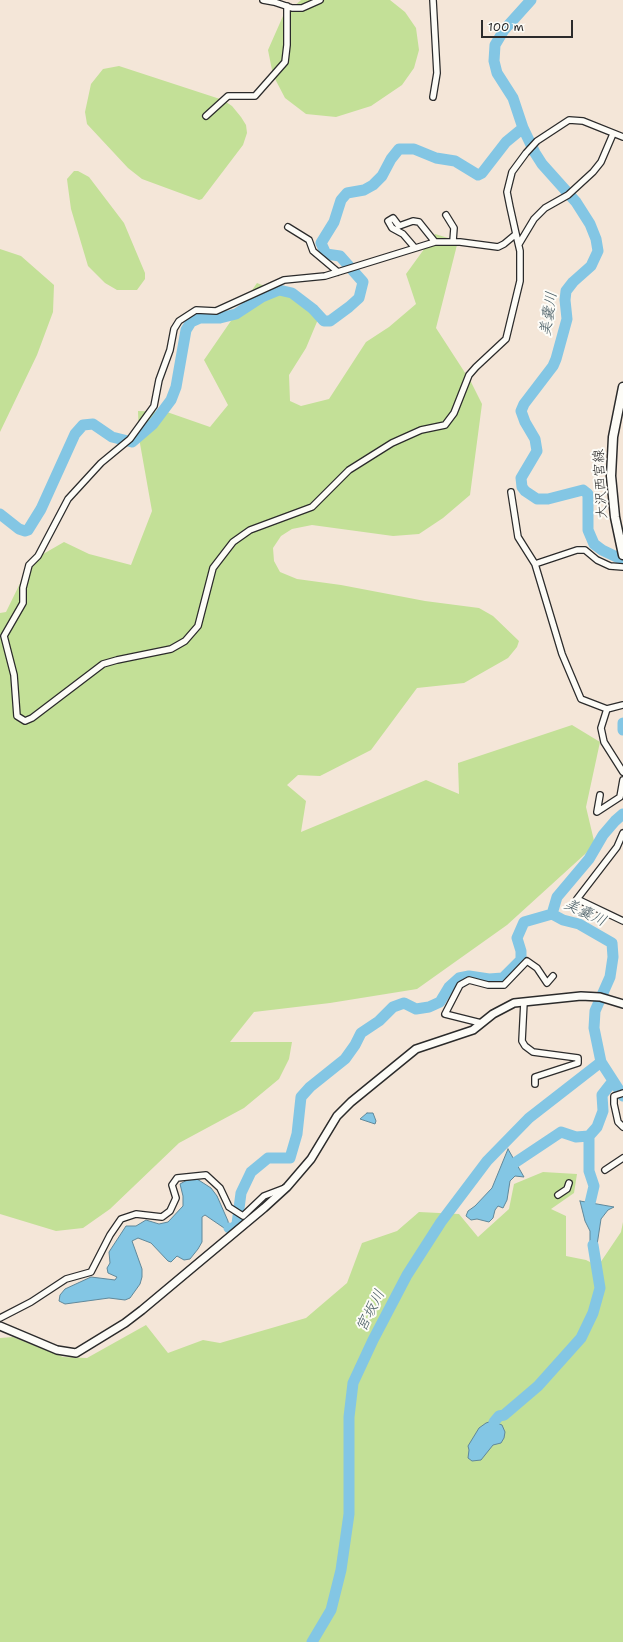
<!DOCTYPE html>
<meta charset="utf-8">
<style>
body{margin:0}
#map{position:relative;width:623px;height:1642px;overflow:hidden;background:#f4e6d8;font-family:"Shantell Sans",sans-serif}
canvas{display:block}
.scale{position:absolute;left:481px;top:20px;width:92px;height:18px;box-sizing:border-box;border:2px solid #2b2b2b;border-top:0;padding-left:5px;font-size:12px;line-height:14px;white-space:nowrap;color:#2b2b2b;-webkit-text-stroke:3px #fdfcf7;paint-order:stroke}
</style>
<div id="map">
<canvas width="623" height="1642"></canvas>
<div class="scale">100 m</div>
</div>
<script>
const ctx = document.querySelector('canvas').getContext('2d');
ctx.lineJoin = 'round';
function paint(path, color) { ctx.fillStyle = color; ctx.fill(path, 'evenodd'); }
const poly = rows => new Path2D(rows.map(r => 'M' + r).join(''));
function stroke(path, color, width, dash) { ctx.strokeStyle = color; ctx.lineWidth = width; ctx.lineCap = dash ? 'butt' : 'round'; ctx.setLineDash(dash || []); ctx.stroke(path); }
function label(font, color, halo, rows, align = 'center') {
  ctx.font = font + ' "Shantell Sans","Klee One",sans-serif'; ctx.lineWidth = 4; ctx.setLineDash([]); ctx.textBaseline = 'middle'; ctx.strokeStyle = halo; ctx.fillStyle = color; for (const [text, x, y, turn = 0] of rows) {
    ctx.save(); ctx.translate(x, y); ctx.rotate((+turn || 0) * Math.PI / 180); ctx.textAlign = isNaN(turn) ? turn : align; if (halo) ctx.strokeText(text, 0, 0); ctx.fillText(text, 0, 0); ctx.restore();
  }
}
paint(poly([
 [301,0,390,0,405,12,416,28,419,50,414,68,402,85,371,106,336,117,306,114,285,98,273,75,268,50,283,16],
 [119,66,223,100,232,106,241,117,246,125,247,133,243,145,202,199,199,200,142,179,128,168,87,124,85,112,91,84,103,69],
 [74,171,78,171,89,177,124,223,145,273,145,279,137,290,117,290,105,283,88,266,71,209,68,187,67,179],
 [435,234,458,241,436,328,471,382,482,404,470,495,443,518,419,534,393,536,312,525,292,529,281,536,273,548,274,561,280,572,297,579,341,585,425,601,479,608,493,616,519,641,517,647,508,658,464,683,417,688,371,750,320,776,298,775,287,785,306,801,301,832,426,780,459,794,458,763,572,725,600,742,586,807,595,845,507,925,417,989,330,1003,254,1012,230,1042,292,1042,289,1059,279,1079,244,1108,179,1143,110,1209,83,1228,56,1231,0,1214,0,613,6,612,31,561,64,542,89,554,131,565,152,511,139,438,138,411,167,412,210,427,228,405,204,360,257,283,296,299,319,317,306,348,289,375,290,401,301,406,329,399,366,342,389,327,416,304,406,274],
 [0,249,21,256,54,285,53,312,37,355,0,432],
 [543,1172,577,1174,574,1193,551,1209,566,1216,566,1256,586,1260,598,1266,621,1232,623,1222,623,1642,0,1642,0,1338,13,1337,63,1357,87,1358,146,1325,168,1353,203,1340,220,1343,306,1318,347,1283,362,1243,397,1231,419,1212,459,1214,478,1237,509,1209,514,1184]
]), '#c3e097');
const water = poly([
 [367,1113,373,1113,376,1121,375,1124,360,1119,367,1113],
 [508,1149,524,1177,515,1176,510,1181,507,1200,503,1208,498,1206,495,1210,493,1218,489,1222,477,1219,471,1220,466,1216,468,1211,475,1206,492,1188,508,1149],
 [197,1179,211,1188,217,1196,228,1221,229,1228,227,1230,205,1215,202,1217,202,1242,198,1249,190,1259,184,1260,177,1256,171,1262,168,1261,151,1243,138,1238,132,1241,142,1269,142,1277,140,1284,130,1298,125,1300,109,1298,65,1304,59,1301,60,1295,65,1289,91,1277,115,1280,117,1277,108,1273,107,1268,110,1263,109,1252,126,1226,136,1226,146,1220,159,1224,168,1222,183,1206,183,1196,180,1184,187,1180,197,1179],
 [580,1201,614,1207,608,1210,601,1219,597,1245,593,1245,590,1241,590,1231,585,1221,580,1201],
 [492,1421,502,1425,505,1432,504,1438,501,1443,493,1445,481,1460,472,1461,468,1458,469,1450,468,1446,479,1428,486,1423,492,1421]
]);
paint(water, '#83c6e4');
stroke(water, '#60889a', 1);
stroke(poly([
 [531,0,504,30,495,45,494,61,497,73,513,98,523,128,535,153,542,164,576,202,590,224,596,239,598,251,591,266,573,282,566,291,565,300,567,319,556,359,553,366,524,404,521,411,525,422,535,439,537,451,521,478,522,487,525,491,537,499,548,499,583,490,588,494,588,530,594,544,602,550,623,560],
 [0,514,19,529,25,531,28,530,41,509,75,434,83,425,93,424,112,437,132,442,153,424,171,400,176,387,186,330,191,322,200,318,220,318,236,314,262,297,279,290,292,293,313,309,324,321,330,321,349,307,359,298,363,282,340,256,326,254,321,243,334,222,341,200,347,193,364,190,373,185,382,176,391,159,399,149,414,149,436,158,455,161,478,175,482,173,506,142,523,128],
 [623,723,623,730],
 [623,814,615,821,603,835,589,859,557,897,552,914,563,920,579,924,612,943,613,957,610,977,595,1011,594,1028,601,1062,623,1096],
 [516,1162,561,1132,576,1137,589,1136],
 [590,1203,594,1186,589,1171,589,1136,597,1127,603,1111,602,1095,613,1081],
 [229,1228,233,1229,237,1224,241,1193,251,1172,268,1158,290,1158,297,1134,301,1097,310,1087,345,1059,355,1045,361,1033,379,1021,393,1007,404,1003,416,1009,429,1007,440,1002,449,987,459,978,469,976,489,979,503,978,521,960,521,951,517,938,524,922,552,914],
 [494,1422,499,1416,504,1415,538,1386,581,1338,593,1313,600,1288,593,1245],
 [312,1642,331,1610,341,1570,349,1514,349,1417,353,1383,373,1340,407,1275,441,1222,487,1161,529,1118,601,1062]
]), '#83c6e4', 11);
const minor = poly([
 [263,0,274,2,292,8,302,8,320,0],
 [433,97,437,73,433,0],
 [206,116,228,96,255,96,285,62,287,45,287,6],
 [446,215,454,228,453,241],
 [288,227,309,240,313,251,338,272],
 [516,234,504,244,498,247,460,242,435,242,325,276,284,280,216,311,196,310,179,321,174,329,170,350,159,380,154,406,130,439,101,463,68,499,38,556,29,565,23,588,23,603,4,636,14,675,17,716,25,721,32,718,103,664,117,660,171,649,185,641,198,626,213,568,233,542,250,530,312,507,349,470,392,443,421,430,445,425,454,413,469,375,476,367,506,339,520,281,520,251,516,234,510,207,507,192,512,172,526,153,537,141,569,120,583,121,623,137],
 [519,244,534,219,545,208,568,195,593,172,601,162,613,134],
 [415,248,403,234,392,228,388,221,393,218,399,226,413,221,419,222,435,242],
 [511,492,518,537,535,564,562,654,581,699,607,709,623,705],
 [535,564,577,550,585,550,597,560,610,566,623,567],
 [607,709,601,728,604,742,623,772],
 [600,795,597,812,620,797,623,780],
 [623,833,617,847,577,899,623,921],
 [524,1002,522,1041,525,1046,533,1052,578,1058,578,1063,535,1077,535,1084],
 [481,1023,445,1014,460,985,469,980,488,985,504,985,527,961,537,968,547,983,553,976],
 [623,1093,614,1096,614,1104,618,1122,623,1127],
 [605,1170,623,1158],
 [558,1195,567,1189,569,1183],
 [0,1318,31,1302,66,1279,91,1272,110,1235,121,1219,136,1214,162,1217,170,1211,176,1198,172,1185,177,1178,206,1175,220,1188,229,1207,243,1216,264,1196,285,1188]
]);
const tertiary = poly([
 [0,1326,57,1350,76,1353,125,1323,142,1310,264,1208,287,1187,311,1159,337,1116,351,1102,416,1049,473,1030,493,1014,514,1003,581,996,600,997,623,1004]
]);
const primary = poly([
 [623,387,613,437,611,476,615,517,623,555]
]);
stroke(minor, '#2b2b2b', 8);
stroke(tertiary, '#2b2b2b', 10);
stroke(primary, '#2b2b2b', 11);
stroke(minor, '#fdfcf7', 5.5);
stroke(tertiary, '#fdfcf7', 7);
stroke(primary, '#fdfcf7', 8);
label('14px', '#2b2b2b', '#fdfcf7', [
 ["大沢西宮線",601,484,-93]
]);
label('italic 15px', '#455a62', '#fdfcf7', [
 ["美嚢川",549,314,-81],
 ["美嚢川",585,913,26],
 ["宮坂川",371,1311,-63]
]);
</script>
